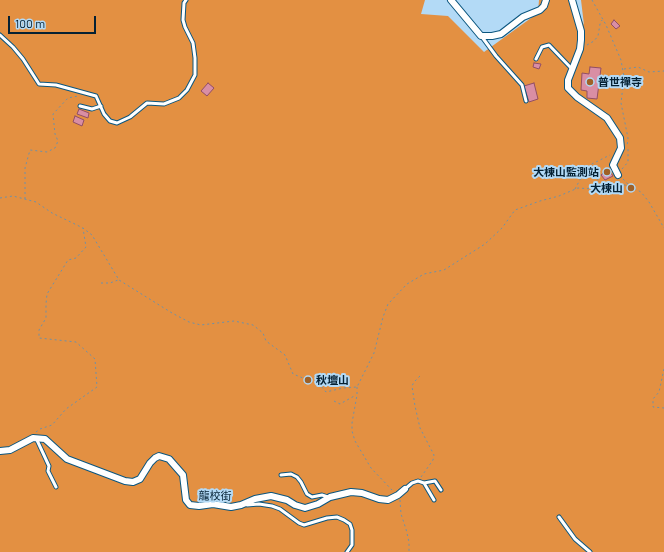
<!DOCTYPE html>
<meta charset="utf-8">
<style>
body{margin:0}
#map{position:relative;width:664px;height:552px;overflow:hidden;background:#b3daf6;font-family:Barlow,sans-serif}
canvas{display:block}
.scale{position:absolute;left:8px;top:16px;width:88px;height:18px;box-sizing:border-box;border:2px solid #052133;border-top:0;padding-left:5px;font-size:12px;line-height:14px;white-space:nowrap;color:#052133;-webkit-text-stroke:3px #b3daf6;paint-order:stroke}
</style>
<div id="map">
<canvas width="664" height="552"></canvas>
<div class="scale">100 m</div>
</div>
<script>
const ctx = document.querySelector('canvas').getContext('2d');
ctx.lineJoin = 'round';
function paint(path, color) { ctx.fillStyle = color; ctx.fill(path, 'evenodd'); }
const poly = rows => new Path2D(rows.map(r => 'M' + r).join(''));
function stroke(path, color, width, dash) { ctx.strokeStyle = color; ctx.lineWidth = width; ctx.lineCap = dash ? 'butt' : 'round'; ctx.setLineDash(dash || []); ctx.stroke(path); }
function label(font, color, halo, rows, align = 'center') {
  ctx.font = font + ' Barlow,"Noto Sans TC",sans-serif'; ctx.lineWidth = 4; ctx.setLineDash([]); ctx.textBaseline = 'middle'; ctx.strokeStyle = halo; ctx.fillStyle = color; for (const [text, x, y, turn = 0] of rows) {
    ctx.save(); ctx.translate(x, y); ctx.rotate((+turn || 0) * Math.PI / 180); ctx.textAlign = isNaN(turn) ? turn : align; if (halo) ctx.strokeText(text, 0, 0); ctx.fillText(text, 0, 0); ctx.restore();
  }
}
paint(poly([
 [0,0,425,0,421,14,448,16,484,52,538,13,539,0,572,0,584,25,581,0,664,0,664,552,0,552]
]), '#e39042');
const building = poly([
 [614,20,620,26,616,29,611,24,614,20],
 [534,63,541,64,539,69,533,67,534,63],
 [590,67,601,68,597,99,587,98,587,91,581,90,582,73,589,74,590,67],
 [208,83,214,88,207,96,201,91,208,83],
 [534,83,538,99,529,102,524,86,534,83],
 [79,109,89,113,88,118,77,114,79,109],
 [75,116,84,120,82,126,73,122,75,116],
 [608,169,613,176,605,180,601,175,608,169]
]);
paint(building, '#d98ea4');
stroke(building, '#924e64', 1);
const service = poly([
 [0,35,13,47,23,59,39,84,56,85,96,96,104,114,110,121,117,123,130,117,147,103,164,104,179,98,187,90,195,75,195,58,193,43,185,27,183,20,184,3,186,0],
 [482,37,496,56,522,85,526,101],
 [536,59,542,47,549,45,572,69],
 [80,106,92,109,101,106],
 [36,438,49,466,48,471,56,487],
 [281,475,291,474,297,477,301,482,307,494,312,497,322,495,328,497],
 [424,483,435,481,441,490],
 [405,489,412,483,418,481,424,483,434,500],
 [247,505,259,504,272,506,280,509,299,523,304,525,327,518,337,517,344,520,350,524,352,530,352,545,347,552],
 [559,517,575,539,590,552]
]);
const minor = poly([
 [451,0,481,36,492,36,501,34,523,17,540,10,544,6,546,0],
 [572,0,581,31,581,40,580,49,568,80,568,88,577,97,607,118,620,138,621,148,613,165,618,175],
 [0,451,10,450,33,438,45,439,67,459,125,481,133,482,140,479,150,463,155,458,159,456,169,459,183,475,186,500,190,505,199,506,213,504,231,507,241,505,255,499,271,496,287,500,295,505,305,508,318,504,330,497,351,492,362,493,379,499,388,500,398,495,405,489]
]);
stroke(service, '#0b567f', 5);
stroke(minor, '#0b567f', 8);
stroke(poly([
 [592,0,606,25,621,60,624,77,621,103,628,138,627,147],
 [587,45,594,41,598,36,600,24,602,20],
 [624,69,638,67,649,72,664,71],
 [622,169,628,162,628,147],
 [623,179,631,187,641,192,649,202,664,228],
 [600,185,597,178,608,169],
 [575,189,582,176,592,164,610,155],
 [0,198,13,196,36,202,52,213,83,228,92,235,119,280,172,313,189,322,201,325,234,321,253,325,263,333,266,341,285,355,293,374,308,380,316,380,326,392,343,388,357,387,374,353,383,317,388,304,407,284,424,274,444,270,485,244,502,228,515,210,540,201,559,196,578,188,593,189,601,186,609,189,618,183,631,187],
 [25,199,25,168,30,150,47,152,55,148,58,141,55,134,53,114,68,98,78,96],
 [101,283,110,283,118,280],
 [664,369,659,392,653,399,653,407,664,408],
 [357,387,357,395,352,423,352,431,355,441,371,468,392,490],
 [334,401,340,404,356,395],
 [36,432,40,429,52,425,66,409,97,387,95,359,76,342,39,338,39,330,46,318,46,304,47,294,68,260,76,258,86,247,83,228],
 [421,477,433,460,434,455,420,428,415,406,412,386,414,382,422,374],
 [400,500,401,514,406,529,409,542,409,552]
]), '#6e90a8', 1, [2, 3]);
stroke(service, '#fff', 3);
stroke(minor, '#fff', 6);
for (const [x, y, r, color] of [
 [590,82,4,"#9f6127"],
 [607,172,4,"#9f6127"],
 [631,188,4,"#9f6127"],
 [308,380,4,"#9f6127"]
]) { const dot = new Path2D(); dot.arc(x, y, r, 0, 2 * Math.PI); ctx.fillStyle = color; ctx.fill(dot); stroke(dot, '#b3daf6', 1.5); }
label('bold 11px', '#052133', '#b3daf6', [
 ["普世禪寺",598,82],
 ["大棟山監測站",599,172,"right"],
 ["大棟山",623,188,"right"],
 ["秋壇山",316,380]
], 'left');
label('11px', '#052133', '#b3daf6', [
 ["龍校街",215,496,1]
]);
</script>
